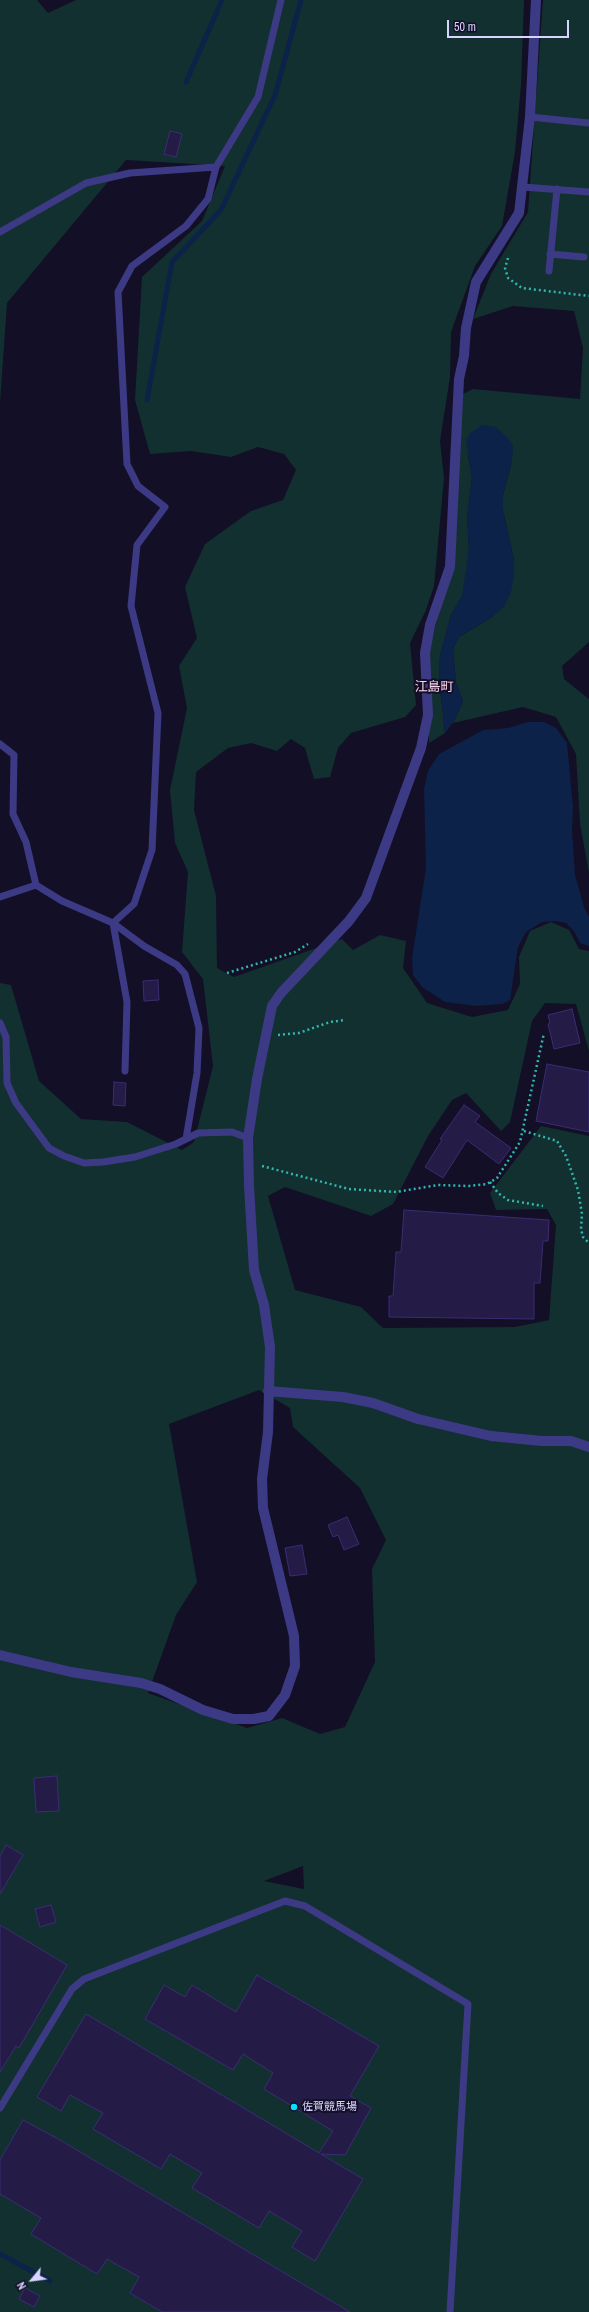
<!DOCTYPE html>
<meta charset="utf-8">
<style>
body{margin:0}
#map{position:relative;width:589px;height:2312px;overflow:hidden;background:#130f26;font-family:"Archivo Narrow",sans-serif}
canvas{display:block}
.north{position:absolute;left:12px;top:2260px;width:40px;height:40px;-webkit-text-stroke:3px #130f26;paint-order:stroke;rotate:241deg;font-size:11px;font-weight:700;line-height:16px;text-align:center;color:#d9d4ff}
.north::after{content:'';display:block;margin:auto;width:14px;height:18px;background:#d9d4ff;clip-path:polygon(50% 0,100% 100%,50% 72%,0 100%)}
.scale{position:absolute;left:447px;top:20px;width:122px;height:18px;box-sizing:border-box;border:2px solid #d9d4ff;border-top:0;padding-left:5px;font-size:12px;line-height:14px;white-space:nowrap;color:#d9d4ff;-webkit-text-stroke:3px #130f26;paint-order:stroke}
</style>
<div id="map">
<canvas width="589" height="2312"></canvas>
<div class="north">N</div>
<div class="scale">50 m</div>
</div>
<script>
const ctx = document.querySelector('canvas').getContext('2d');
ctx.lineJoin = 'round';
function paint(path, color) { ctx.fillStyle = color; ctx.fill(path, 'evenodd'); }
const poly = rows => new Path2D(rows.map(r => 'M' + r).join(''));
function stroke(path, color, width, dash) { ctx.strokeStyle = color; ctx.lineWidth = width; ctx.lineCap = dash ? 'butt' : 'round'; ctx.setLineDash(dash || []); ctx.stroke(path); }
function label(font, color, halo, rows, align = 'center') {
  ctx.font = font + ' "Archivo Narrow","Noto Sans JP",sans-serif'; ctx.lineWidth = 4; ctx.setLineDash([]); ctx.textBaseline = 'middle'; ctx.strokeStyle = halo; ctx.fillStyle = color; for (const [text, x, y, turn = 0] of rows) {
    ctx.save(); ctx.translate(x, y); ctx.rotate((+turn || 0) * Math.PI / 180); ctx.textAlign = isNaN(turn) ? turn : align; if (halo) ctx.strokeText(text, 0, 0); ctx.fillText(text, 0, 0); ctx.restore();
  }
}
paint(poly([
 [0,0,37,0,48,13,76,0,524,0,521,85,515,152,502,226,475,266,451,332,450,377,440,441,444,478,434,586,426,610,410,643,416,705,405,717,351,733,338,748,330,777,314,779,305,748,291,739,277,751,251,743,228,748,196,772,194,810,216,896,217,968,234,977,342,939,353,950,380,935,406,941,403,968,427,1003,472,1017,508,1010,520,984,519,957,530,931,551,922,569,930,579,949,589,951,589,1051,576,1004,545,1003,532,1021,510,1122,501,1131,466,1093,452,1100,428,1136,393,1204,371,1216,285,1187,268,1196,295,1290,361,1307,383,1328,515,1327,549,1320,556,1225,547,1209,496,1210,490,1193,541,1126,589,1136,589,2312,0,2312,0,983,11,985,39,1081,81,1119,127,1122,182,1150,194,1142,213,1066,203,979,182,952,188,872,175,843,170,790,187,708,179,666,197,638,185,587,205,544,251,511,283,500,296,470,284,454,258,447,231,457,191,451,150,454,135,400,142,277,202,221,225,166,126,160,7,303,0,403],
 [259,1390,290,1408,293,1427,360,1488,386,1540,372,1569,375,1662,345,1727,320,1734,282,1718,247,1728,148,1693,176,1615,197,1582,169,1424],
 [303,1866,304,1889,264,1881],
 [543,0,589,0,589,642,562,666,564,679,589,699,589,873,580,824,576,754,556,717,523,707,453,723,463,701,456,683,453,649,459,637,492,617,514,560,503,510,503,495,512,461,468,455,472,477,467,517,469,548,466,580,462,596,451,615,440,656,439,680,445,733,429,743,428,650,452,570,463,394,473,389,580,399,583,348,574,311,513,306,473,319,491,274,528,212]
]), '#12302f');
paint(poly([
 [482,425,496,427,508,438,513,446,512,461,503,495,503,510,514,560,514,577,511,592,504,607,492,617,459,637,453,649,456,683,463,701,453,723,445,733,439,680,440,656,451,615,462,596,469,548,467,517,472,477,466,441,470,433],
 [528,722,544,722,556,728,567,743,573,807,572,830,575,875,584,907,589,917,589,946,580,943,574,931,566,923,555,921,542,922,526,932,518,947,510,1000,502,1004,476,1006,445,1002,422,987,413,975,412,958,426,868,424,789,428,771,439,754,483,730,508,728]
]), '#0c2248');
stroke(poly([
 [186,82,222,0],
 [147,400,172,262,221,210,275,95,301,0],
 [0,2254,50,2281]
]), '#0c2248', 5);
const building = poly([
 [170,131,182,134,176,157,164,154,170,131],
 [158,980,159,1000,144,1001,143,981,158,980],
 [572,1009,580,1043,554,1049,548,1024,550,1023,548,1015,572,1009],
 [547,1064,589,1072,589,1132,536,1121,547,1064],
 [114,1082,126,1083,125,1106,113,1105,114,1082],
 [464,1105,480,1116,475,1122,511,1148,499,1164,467,1140,443,1178,425,1167,442,1140,440,1139,464,1105],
 [404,1210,549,1220,548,1241,543,1241,540,1283,534,1283,534,1319,389,1317,389,1296,393,1296,396,1252,401,1252,404,1210],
 [347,1517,359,1544,344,1550,338,1535,333,1537,328,1525,347,1517],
 [302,1545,307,1574,290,1576,285,1548,302,1545],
 [57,1776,59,1811,36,1812,34,1778,57,1776],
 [6,1845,23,1855,0,1894,0,1856,6,1845],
 [51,1905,56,1922,40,1927,35,1909,51,1905],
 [0,1925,67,1965,19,2048,16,2046,0,2072,0,1925],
 [257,1975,379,2046,350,2096,371,2108,345,2155,321,2154,363,2179,315,2261,292,2247,302,2231,269,2211,259,2228,192,2188,202,2173,170,2154,161,2169,93,2129,103,2113,70,2095,61,2111,37,2097,86,2014,319,2153,333,2131,264,2089,273,2073,243,2054,233,2070,145,2019,164,1985,185,1997,192,1985,236,2012,257,1975],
 [23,2120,60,2140,350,2312,162,2312,130,2293,139,2277,107,2259,97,2274,31,2234,41,2218,0,2194,0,2160,23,2120],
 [25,2288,40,2296,34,2307,19,2299,25,2288]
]);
paint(building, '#241b47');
stroke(building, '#3b2d73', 1);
stroke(poly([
 [508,258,505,268,508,278,522,288,589,296],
 [227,973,295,952,308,944],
 [278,1035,299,1033,330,1022,345,1020],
 [524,1131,557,1141,566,1156,578,1190,582,1214,581,1229,583,1237,589,1243],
 [262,1166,349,1189,396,1192,438,1185,469,1186,487,1184,497,1178,520,1142,544,1033],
 [490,1182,498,1193,508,1200,543,1206]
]), '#2fb8b0', 2.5, [2, 3]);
stroke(poly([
 [530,117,589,123],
 [523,187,589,192],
 [0,232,86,183,130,173,216,167],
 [550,254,584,257],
 [549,271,557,189],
 [0,744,14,755,13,814,26,842,36,885,62,901,113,923,144,946,177,965,185,974,199,1028,197,1073,186,1139],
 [0,897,36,885],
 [0,1023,6,1037,7,1083,16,1103,49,1148,64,1156,84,1163,103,1162,135,1157,176,1144,198,1133,232,1132,248,1138],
 [125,1071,127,1002,113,923,134,904,152,850,158,713,131,606,137,545,165,507,138,486,127,464,118,292,132,266,186,226,208,199,216,167,258,97,281,0],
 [0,2108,72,1989,84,1979,285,1901,305,1906,468,2004,450,2312]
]), '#3d3a85', 7);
stroke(poly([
 [268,1391,343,1397,373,1403,418,1419,491,1436,542,1441,571,1441,589,1447],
 [0,1655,71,1672,141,1683,160,1689,203,1710,233,1719,254,1719,269,1716,285,1695,295,1666,294,1636,263,1508,262,1479,268,1432,270,1347,264,1305,254,1270,249,1186,248,1138,257,1079,272,1006,281,993,349,921,366,898,421,748,428,715,425,653,430,625,450,567,459,379,464,356,466,328,476,282,519,213,530,117,536,0]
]), '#3d3a85', 10);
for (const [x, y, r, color] of [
 [294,2107,4,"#00e5ff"]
]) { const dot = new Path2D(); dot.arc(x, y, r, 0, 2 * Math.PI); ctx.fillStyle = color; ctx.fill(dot); stroke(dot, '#130f26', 1.5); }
label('11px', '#d9d4ff', '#130f26', [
 ["佐賀競馬場",302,2107]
], 'left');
label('13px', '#ffd6f0', '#130f26', [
 ["江島町",434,688]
]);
</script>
